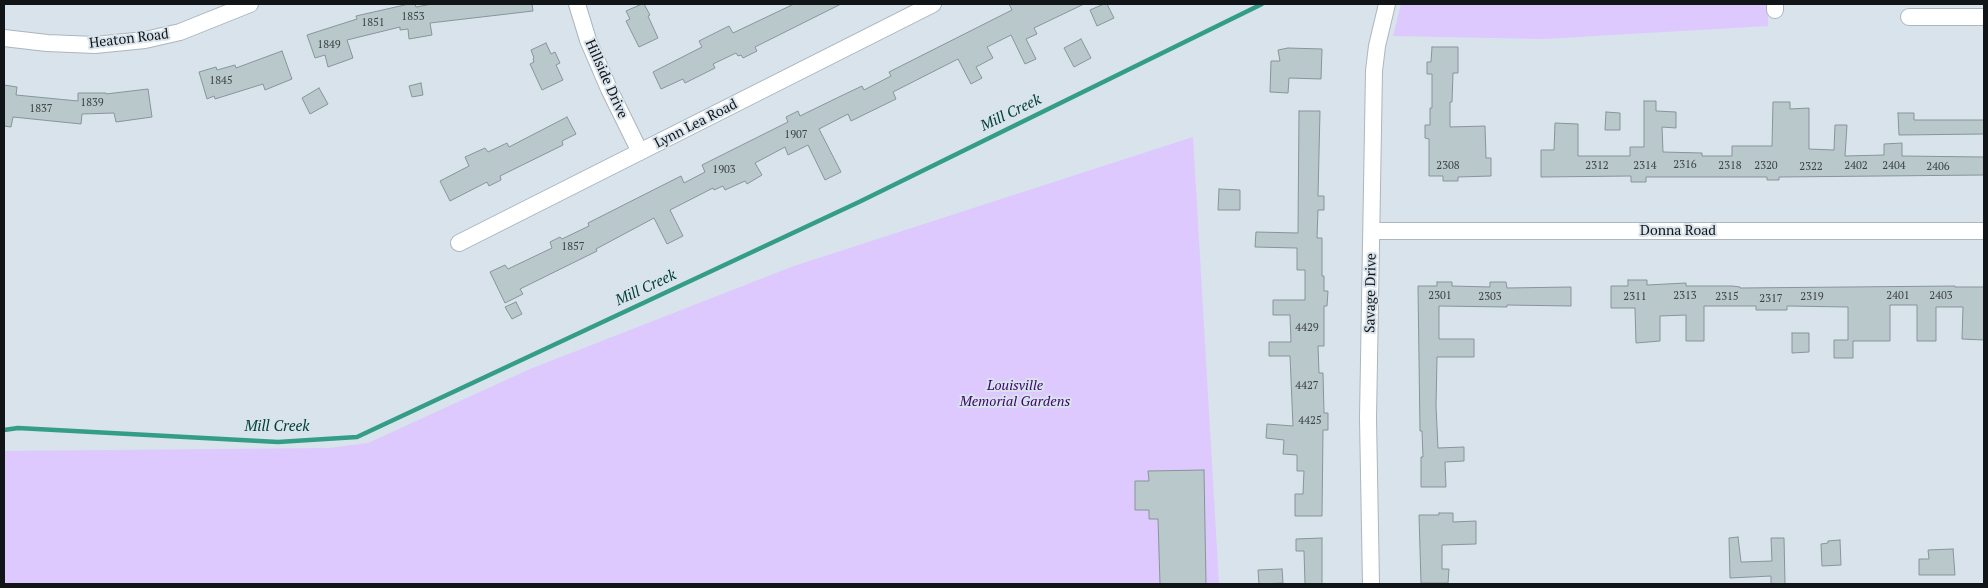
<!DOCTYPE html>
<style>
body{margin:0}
#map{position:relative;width:1988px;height:588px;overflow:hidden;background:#d8e3ec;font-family:"PT Serif",serif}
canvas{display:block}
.frame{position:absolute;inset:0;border:5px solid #111518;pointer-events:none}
</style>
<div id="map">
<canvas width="1988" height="588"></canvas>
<div class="frame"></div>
</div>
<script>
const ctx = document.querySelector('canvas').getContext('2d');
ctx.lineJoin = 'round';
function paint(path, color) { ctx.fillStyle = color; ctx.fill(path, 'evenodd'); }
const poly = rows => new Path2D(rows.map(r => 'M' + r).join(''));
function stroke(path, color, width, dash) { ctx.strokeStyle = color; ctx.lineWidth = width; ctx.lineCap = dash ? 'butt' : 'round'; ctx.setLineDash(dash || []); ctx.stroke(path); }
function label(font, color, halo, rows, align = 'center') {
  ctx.font = font + ' "PT Serif",serif'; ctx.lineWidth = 4; ctx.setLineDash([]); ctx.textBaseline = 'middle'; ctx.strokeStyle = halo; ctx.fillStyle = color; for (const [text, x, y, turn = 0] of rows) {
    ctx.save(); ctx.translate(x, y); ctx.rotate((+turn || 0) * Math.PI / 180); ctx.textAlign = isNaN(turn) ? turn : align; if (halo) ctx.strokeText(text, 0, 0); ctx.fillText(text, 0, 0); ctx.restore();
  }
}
paint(poly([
 [1401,4,1768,4,1768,26,1543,39,1393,36],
 [1193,137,1219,584,4,584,4,451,329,448,368,443,530,369,794,266]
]), '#ddc9fd');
stroke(poly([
 [4,430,18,428,278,442,357,437,859,202,1262,4]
]), '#339d88', 4.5);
const building = poly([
 [409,4,415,4,416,7,432,4,532,4,533,11,430,23,432,35,409,39,408,29,400,30,400,27,347,40,353,58,328,67,325,55,315,58,307,35,357,19,356,16,409,4],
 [642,4,644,4,650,15,648,16,658,38,639,47,626,21,630,19,626,11,642,4],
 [794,4,841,4,755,47,757,51,743,58,741,55,738,56,736,53,713,64,715,68,685,83,683,79,661,89,653,72,702,47,699,41,729,26,733,33,794,4],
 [1009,4,1084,4,1034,28,1037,34,1026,39,1036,59,1025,64,1011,35,987,47,993,58,976,67,982,78,971,84,958,59,893,92,896,99,851,121,848,114,819,129,841,172,825,180,808,145,788,155,785,147,755,163,762,175,747,184,745,181,725,190,723,186,714,190,713,188,670,210,683,236,667,244,654,218,596,249,597,251,520,289,523,294,505,303,490,272,505,265,508,269,552,248,550,242,560,237,562,239,589,226,588,223,681,176,684,183,705,172,702,165,788,122,786,117,798,111,800,116,804,114,841,96,862,86,864,90,891,76,889,72,1012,10,1009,4],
 [1104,4,1107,4,1114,18,1097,26,1090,10,1104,4],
 [1081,39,1091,58,1074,67,1064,48,1081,39],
 [546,43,551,54,555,52,560,63,556,65,563,80,542,90,530,64,534,62,533,59,534,58,531,50,546,43],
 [1432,47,1458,47,1458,73,1453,73,1452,102,1450,102,1450,127,1485,126,1486,158,1491,158,1491,176,1458,177,1458,181,1443,181,1443,176,1429,176,1429,139,1425,138,1425,125,1430,125,1430,108,1432,108,1432,74,1427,74,1427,62,1431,62,1432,47],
 [1288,48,1322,49,1321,79,1289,78,1288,93,1270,92,1271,61,1280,61,1278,50,1288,48],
 [282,51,292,79,265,90,263,84,215,99,214,96,207,99,199,72,216,67,217,70,235,65,236,68,282,51],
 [421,83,423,95,412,97,409,86,421,83],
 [4,85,17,87,16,95,78,101,78,93,106,93,106,94,148,89,152,117,116,122,114,113,82,114,81,124,13,117,11,127,4,126,4,85],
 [319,88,328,104,310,114,302,98,319,88],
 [1644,101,1656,101,1656,111,1676,112,1676,128,1662,127,1663,152,1702,153,1702,156,1732,156,1732,146,1772,146,1773,102,1790,102,1790,109,1809,108,1809,149,1834,150,1835,125,1847,125,1845,156,1884,155,1884,144,1902,143,1902,156,1984,157,1984,175,1779,177,1779,180,1767,180,1767,177,1646,177,1646,182,1631,182,1631,176,1541,177,1541,150,1554,150,1555,123,1578,124,1578,156,1630,156,1630,147,1644,147,1644,101],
 [1299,111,1320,111,1318,196,1324,196,1324,210,1318,210,1317,238,1322,238,1322,276,1324,276,1324,291,1328,291,1327,306,1324,306,1324,346,1318,346,1319,373,1323,373,1324,413,1328,413,1328,430,1323,430,1322,516,1295,516,1295,494,1303,494,1304,471,1297,471,1297,455,1283,454,1284,440,1266,438,1267,424,1293,426,1290,356,1269,356,1269,342,1291,342,1290,315,1273,315,1273,300,1305,300,1305,270,1297,270,1297,248,1255,247,1256,232,1298,233,1299,111],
 [1606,112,1620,113,1620,130,1605,130,1606,112],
 [1898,113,1914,113,1914,120,1984,120,1984,134,1899,135,1898,113],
 [567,117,576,134,562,141,563,145,500,176,501,180,489,186,487,182,450,201,440,181,469,166,465,157,485,148,488,152,507,143,509,147,567,117],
 [1219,189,1240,190,1240,210,1218,210,1219,189],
 [1628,280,1647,280,1647,285,1686,283,1686,286,1732,286,1740,287,1740,288,1955,286,1955,287,1984,287,1984,340,1962,339,1963,307,1936,307,1936,341,1917,341,1917,305,1890,305,1890,341,1853,341,1853,358,1834,358,1834,340,1848,340,1848,307,1787,306,1787,310,1756,310,1756,306,1704,306,1704,341,1686,341,1686,315,1660,316,1660,341,1636,343,1635,308,1611,308,1611,286,1628,286,1628,280],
 [1437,282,1452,282,1452,286,1490,287,1490,282,1506,282,1507,288,1571,287,1571,306,1507,305,1507,307,1439,306,1439,339,1474,339,1474,357,1437,357,1436,406,1438,448,1464,447,1464,461,1445,462,1446,487,1421,487,1421,457,1423,457,1422,431,1420,431,1418,286,1437,286,1437,282],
 [516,302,522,314,512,319,505,307,516,302],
 [1792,333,1809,333,1809,352,1792,353,1792,333],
 [1204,470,1206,584,1160,584,1158,519,1149,519,1149,510,1135,510,1135,481,1149,481,1148,471,1204,470],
 [1439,513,1453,513,1453,522,1476,521,1476,544,1442,545,1442,569,1449,569,1448,583,1421,583,1419,515,1439,515,1439,513],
 [1738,537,1741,562,1743,562,1772,561,1771,538,1784,538,1785,584,1771,584,1771,576,1730,578,1729,538,1738,537],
 [1322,538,1322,584,1305,584,1304,551,1296,551,1296,539,1322,538],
 [1840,540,1841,565,1822,566,1821,544,1828,543,1828,541,1840,540],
 [1953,549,1955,575,1919,575,1919,559,1929,559,1928,550,1953,549],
 [1282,569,1283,583,1259,584,1258,570,1282,569]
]);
paint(building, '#b9c8ca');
stroke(building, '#879598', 1);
const minor = poly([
 [577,4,588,40,609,89,640,152],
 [1775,10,1775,4],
 [1909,17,1984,17],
 [4,38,47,43,95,45,145,40,180,32,250,4],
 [1372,231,1984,231],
 [459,243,933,4],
 [1371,584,1368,418,1374,71,1377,46,1387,4]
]);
stroke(minor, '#abb6be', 18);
stroke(minor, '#fff', 16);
label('11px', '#3b4244', null, [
 ["1853",413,17],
 ["1851",373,23],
 ["1849",329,45],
 ["1845",221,81],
 ["1839",92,103],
 ["1837",41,109],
 ["1907",796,135],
 ["2316",1685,165],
 ["2308",1448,166],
 ["2312",1597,166],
 ["2314",1645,166],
 ["2318",1730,166],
 ["2320",1766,166],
 ["2402",1856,166],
 ["2404",1894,166],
 ["2322",1811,167],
 ["2406",1938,167],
 ["1903",724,170],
 ["1857",573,247],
 ["2301",1440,296],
 ["2313",1685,296],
 ["2401",1898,296],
 ["2403",1941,296],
 ["2303",1490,297],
 ["2311",1635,297],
 ["2315",1727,297],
 ["2319",1812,297],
 ["2317",1771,299],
 ["4429",1307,328],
 ["4427",1307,386],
 ["4425",1310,421]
]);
label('14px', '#111518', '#d8e3ec', [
 ["Heaton Road",129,39,-7],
 ["Hillside Drive",606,79,66],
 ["Lynn Lea Road",696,124,-27],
 ["Donna Road",1678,231],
 ["Savage Drive",1371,293,-89]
]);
label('italic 14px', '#3d006a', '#d8e3ec', [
 ["Louisville",1015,386],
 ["Memorial Gardens",1015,402]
]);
label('italic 15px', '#004035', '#d8e3ec', [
 ["Mill Creek",1011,113,-26],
 ["Mill Creek",646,288,-25],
 ["Mill Creek",277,427]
]);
</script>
